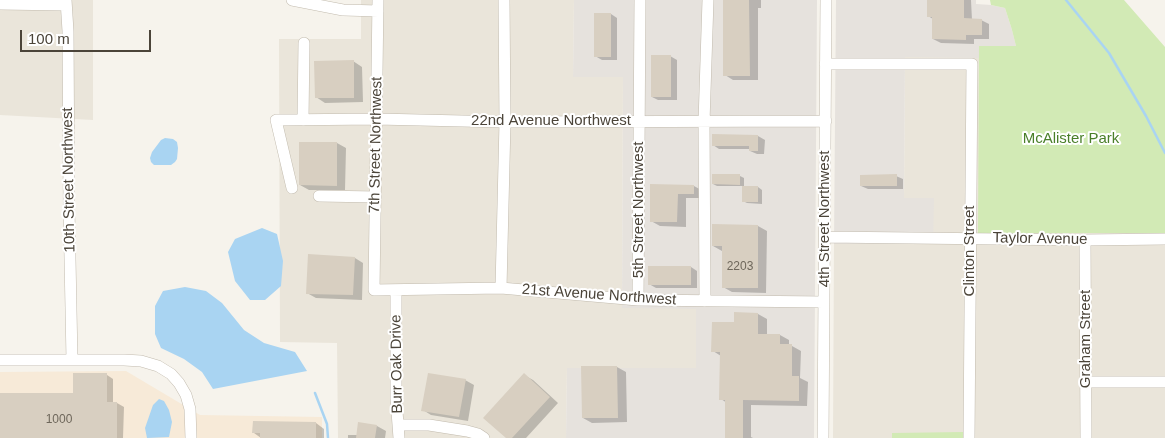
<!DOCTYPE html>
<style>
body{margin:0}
#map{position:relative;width:1165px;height:438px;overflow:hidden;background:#f6f3ec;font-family:Arial,sans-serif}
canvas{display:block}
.scale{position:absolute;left:20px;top:30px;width:131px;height:22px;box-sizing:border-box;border:2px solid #4b4439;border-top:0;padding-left:6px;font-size:15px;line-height:18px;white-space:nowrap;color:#4b4439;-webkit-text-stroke:4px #fff;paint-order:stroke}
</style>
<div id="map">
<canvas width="1165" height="438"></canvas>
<div class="scale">100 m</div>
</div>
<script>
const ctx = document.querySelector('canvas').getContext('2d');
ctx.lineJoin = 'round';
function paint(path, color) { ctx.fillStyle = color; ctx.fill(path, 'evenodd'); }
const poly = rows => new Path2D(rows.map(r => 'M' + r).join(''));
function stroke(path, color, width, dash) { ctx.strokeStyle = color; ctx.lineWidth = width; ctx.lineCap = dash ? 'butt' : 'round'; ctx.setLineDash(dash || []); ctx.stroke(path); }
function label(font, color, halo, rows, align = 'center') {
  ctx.font = font + ' Arial,sans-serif'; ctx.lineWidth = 4; ctx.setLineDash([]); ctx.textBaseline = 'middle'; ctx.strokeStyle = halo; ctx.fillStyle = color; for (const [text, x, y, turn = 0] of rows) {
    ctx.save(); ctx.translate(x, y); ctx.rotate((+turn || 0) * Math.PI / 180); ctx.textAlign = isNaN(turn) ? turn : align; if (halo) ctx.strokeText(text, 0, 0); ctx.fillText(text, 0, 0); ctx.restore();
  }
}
paint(poly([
 [0,0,93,0,93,120,0,115],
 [361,0,574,0,573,76,623,77,622,308,696,308,696,369,567,368,566,438,338,438,337,343,280,342,279,39,361,39],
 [905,57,979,57,1165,229,1165,438,833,438,834,244,933,244,904,198]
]), '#eae5da');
paint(poly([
 [126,371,200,415,322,417,322,438,0,438,0,372]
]), '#f7ead8');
paint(poly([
 [574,0,817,0,814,438,566,438,567,368,696,368,696,309,622,308,623,77,573,77],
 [836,0,976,0,976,4,991,5,1005,8,1012,30,1016,46,979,46,979,58,905,57,904,198,934,198,933,244,834,244]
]), '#e6e2dd');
paint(poly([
 [990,0,1124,0,1165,47,1165,233,978,233,979,46,1016,46,1012,30,1005,8,991,5],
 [963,432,963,438,892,438,892,433]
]), '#d2eab5');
paint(poly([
 [165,138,173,139,177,142,178,148,177,159,175,162,171,165,154,165,151,162,150,158,152,152,161,140],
 [262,228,277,234,283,261,281,286,265,300,250,300,235,281,228,252,235,239],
 [185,287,206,291,222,303,244,330,264,343,295,352,307,371,213,389,202,372,184,359,161,348,155,334,155,306,163,291],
 [159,399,164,401,169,410,172,422,169,437,147,438,145,428,153,405]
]), '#a9d4f2');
paint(poly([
 [724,0,761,0,761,8,758,8,758,80,733,80,725,75],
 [928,0,971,0,972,20,981,20,989,24,989,39,974,39,974,44,941,43,933,39,933,19,928,16],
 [611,14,617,18,617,60,602,60,595,56],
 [670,56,677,60,677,100,658,100,652,97],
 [353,61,362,67,363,102,325,103,316,97],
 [713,135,758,136,765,140,764,154,757,154,750,151,750,149,719,149,713,145],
 [337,143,346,148,345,190,309,190,300,185],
 [713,175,740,176,744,178,744,187,758,187,762,190,762,204,747,203,743,201,744,186,717,186,713,184],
 [896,176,903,179,903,189,868,189,861,186],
 [652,186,694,186,703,191,703,198,686,198,686,227,660,226,651,221],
 [713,226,758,226,767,231,766,293,732,292,723,287,722,251,713,246],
 [355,258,363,263,362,300,316,298,307,293],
 [691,267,697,271,697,288,656,288,649,284],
 [736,314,758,314,767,319,767,335,780,335,789,340,789,346,792,346,801,351,800,378,808,382,807,406,751,405,751,437,753,438,727,438,727,403,721,399,721,356,713,351,736,324],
 [617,367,626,372,627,422,592,423,583,418],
 [107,375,113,379,113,403,117,403,124,407,123,438,0,438,0,394,74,395],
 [524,375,533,380,558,403,526,438,508,438],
 [465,380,474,385,468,421,431,415,423,410],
 [316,423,324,429,324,438,261,438,254,433],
 [377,426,386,431,385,438,348,438,348,435,358,435]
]), '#0003');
stroke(poly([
 [1066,0,1109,53,1146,116,1165,153],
 [315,393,327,424,328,438]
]), '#a9d4f2', 2.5);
paint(poly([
 [723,0,749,0,750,76,723,76],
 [927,0,964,0,964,18,982,19,982,35,966,35,966,40,932,39,932,17,927,17],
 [594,13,611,13,611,57,594,57],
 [651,55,671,55,671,97,651,97],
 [354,60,354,98,315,98,314,61],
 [712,134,758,135,758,151,749,151,749,146,712,146],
 [299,142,337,142,337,186,299,185],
 [712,174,740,174,740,185,712,184],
 [897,174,897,186,860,186,860,175],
 [650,184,694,185,694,194,678,194,677,222,650,222],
 [742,186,758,186,758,202,742,202],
 [712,224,758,225,758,288,722,288,722,246,712,246],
 [308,254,355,257,353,295,306,294],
 [648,266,691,266,691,285,648,285],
 [734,312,758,313,758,334,780,334,780,344,792,344,792,376,799,376,799,401,743,400,743,438,725,438,725,400,719,400,720,352,711,352,712,322,734,322],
 [581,366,617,366,618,418,582,418],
 [73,373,107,373,107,402,117,402,117,438,0,438,0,393,73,393],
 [428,373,466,379,459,417,421,411],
 [524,373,550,397,512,438,506,438,483,418],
 [253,421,316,422,316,438,260,438,260,433,252,433],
 [358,422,377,425,375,438,356,438]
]), '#d8cfc1');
const minor = poly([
 [66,0,68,31,69,208,72,360],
 [292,0,343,10,378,11],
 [378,0,374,290,501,288,638,300,824,302],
 [0,4,66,5],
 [825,64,972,64,969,438],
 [303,120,304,43],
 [292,188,276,120,377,119,505,122,826,121],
 [319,196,376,197],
 [825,237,1085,240,1165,239],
 [1085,240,1086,438],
 [501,288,505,122,504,0],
 [396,290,396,398,399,438],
 [638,300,640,0],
 [705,301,704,122,708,0],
 [0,360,124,360,141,361,158,366,171,374,179,383,186,395,190,409,191,438],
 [1086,382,1165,382],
 [399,425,429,425,467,431,478,434,484,438],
 [823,438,826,0]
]);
stroke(minor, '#c2bbae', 12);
stroke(minor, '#fff', 11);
label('12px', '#6e675b', null, [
 ["2203",740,267],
 ["1000",59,420]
]);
label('15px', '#4b4439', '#fff', [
 ["22nd Avenue Northwest",551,121],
 ["7th Street Northwest",376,145,-89],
 ["10th Street Northwest",69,180,-91],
 ["5th Street Northwest",639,210,-90],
 ["4th Street Northwest",825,219,-90],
 ["Taylor Avenue",1040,239,1],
 ["Clinton Street",970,251,-90],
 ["21st Avenue Northwest",599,295,4],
 ["Graham Street",1086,339,-90],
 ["Burr Oak Drive",397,364,-91]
]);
label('15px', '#4a7f2a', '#fff', [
 ["McAlister Park",1071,139]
]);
</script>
